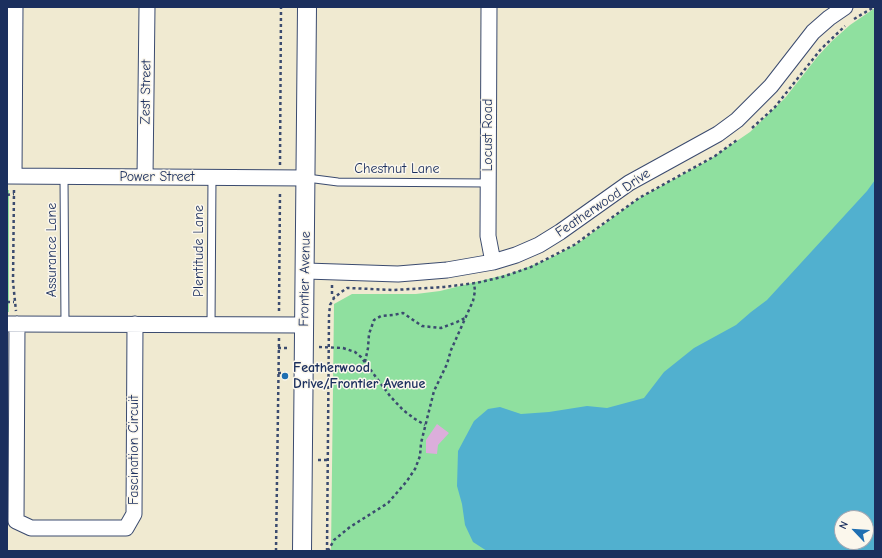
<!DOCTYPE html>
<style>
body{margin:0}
#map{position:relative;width:882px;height:558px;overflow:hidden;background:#f0ead1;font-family:"Comic Neue",sans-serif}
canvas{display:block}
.frame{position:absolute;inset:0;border:8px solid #1b2f5e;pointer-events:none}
.north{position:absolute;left:834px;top:510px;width:40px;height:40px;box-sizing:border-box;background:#fbf7ec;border:1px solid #a1a7b3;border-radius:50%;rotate:295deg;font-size:11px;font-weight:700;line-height:16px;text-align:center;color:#1b2f5e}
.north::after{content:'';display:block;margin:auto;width:14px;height:18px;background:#1f6fb2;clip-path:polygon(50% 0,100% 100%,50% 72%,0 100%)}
</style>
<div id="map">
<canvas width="882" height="558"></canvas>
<div class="frame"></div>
<div class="north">N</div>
</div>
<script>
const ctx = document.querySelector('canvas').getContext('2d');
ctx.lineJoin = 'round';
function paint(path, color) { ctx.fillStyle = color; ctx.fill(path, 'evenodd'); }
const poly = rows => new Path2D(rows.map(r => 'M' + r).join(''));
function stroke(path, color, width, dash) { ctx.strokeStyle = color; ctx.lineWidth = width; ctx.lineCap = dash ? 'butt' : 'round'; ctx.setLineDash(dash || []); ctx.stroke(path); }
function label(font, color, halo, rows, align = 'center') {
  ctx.font = font + ' "Comic Neue",sans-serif'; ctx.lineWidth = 3; ctx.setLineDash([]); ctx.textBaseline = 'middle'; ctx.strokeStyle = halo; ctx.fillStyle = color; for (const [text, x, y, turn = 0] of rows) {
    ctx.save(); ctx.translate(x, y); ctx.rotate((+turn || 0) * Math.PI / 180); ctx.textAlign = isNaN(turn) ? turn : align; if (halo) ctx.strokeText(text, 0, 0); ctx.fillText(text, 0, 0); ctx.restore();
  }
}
paint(poly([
 [875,8,875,551,331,551,334,304,352,294,416,294,440,291,512,273,544,261,562,252,580,242,638,199,709,160,750,132,785,98,818,56,832,41,850,25],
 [842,518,866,518,866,542,842,542],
 [7,190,9,190,9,312,7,312]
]), '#8fe09f');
paint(poly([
 [875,180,875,551,487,551,473,542,465,525,462,504,457,486,458,451,474,421,488,409,500,407,521,414,549,412,587,406,607,408,644,398,664,372,694,348,736,325,751,312,767,300,867,191],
 [842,518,866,518,866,542,842,542]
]), '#51b0cf');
paint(poly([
 [437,424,449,433,438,445,437,454,426,453,426,440]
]), '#dcaedb');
const service = poly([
 [64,177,65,324],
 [307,178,338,182,488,183],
 [211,325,212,177]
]);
const minor = poly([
 [489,7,488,236,493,262],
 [7,176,306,178],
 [14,176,15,7],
 [145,177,147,7],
 [306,271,398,274,447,270,493,262,516,255,539,245,560,232,629,183,718,134,737,120,771,86,813,32,829,18,845,7],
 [8,324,305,325],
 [17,324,16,521,31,528,126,528,134,514,135,324]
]);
const tertiary = poly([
 [302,551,307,7]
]);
stroke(service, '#3b4b6f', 9);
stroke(minor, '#3b4b6f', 17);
stroke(tertiary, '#3b4b6f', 20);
stroke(poly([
 [854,19,874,7],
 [752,128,775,107,821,49,845,26],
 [280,165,281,7],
 [14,190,13,282,16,311],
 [7,195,14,194],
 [332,285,332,294,334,298],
 [7,302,14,302],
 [279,311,280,192],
 [319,347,343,348,355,352,361,357,390,396,403,410,415,419,425,425],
 [278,348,288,348],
 [365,362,368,348,369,334,374,320,381,316,393,315,403,313,422,326,441,328,457,322,465,318],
 [278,373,285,373,285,376],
 [318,460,328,460],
 [276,551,279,338],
 [327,551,329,316,330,305,334,298,340,293,347,288,394,290,444,287,476,283,502,277,531,267,574,245,639,198,715,156,737,140],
 [328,551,334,540,350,527,388,503,407,481,415,469,420,456,421,443,434,391,447,364,451,350,473,301,475,291,474,283]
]), '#3b4b6f', 2.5, [3, 3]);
stroke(service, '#fff', 7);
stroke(minor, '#fff', 15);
stroke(tertiary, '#fff', 18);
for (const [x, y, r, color] of [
 [285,376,4,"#1f6fb2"]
]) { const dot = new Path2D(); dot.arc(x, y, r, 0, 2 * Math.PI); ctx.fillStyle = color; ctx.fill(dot); stroke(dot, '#fbf7ec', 1.5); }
label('14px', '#1b2f5e', '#fbf7ec', [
 ["Zest Street",146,92,-89],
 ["Locust Road",488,135,-90],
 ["Chestnut Lane",397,169],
 ["Power Street",157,177],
 ["Featherwood Drive",603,203,-34],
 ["Assurance Lane",52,250,-90],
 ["Plentitude Lane",199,251,-90],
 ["Frontier Avenue",305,279,-89],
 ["Fascination Circuit",134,450,-90]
]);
label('bold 14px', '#1b2f5e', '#fbf7ec', [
 ["Featherwood",293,368],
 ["Drive/Frontier Avenue",293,384]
], 'left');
</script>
